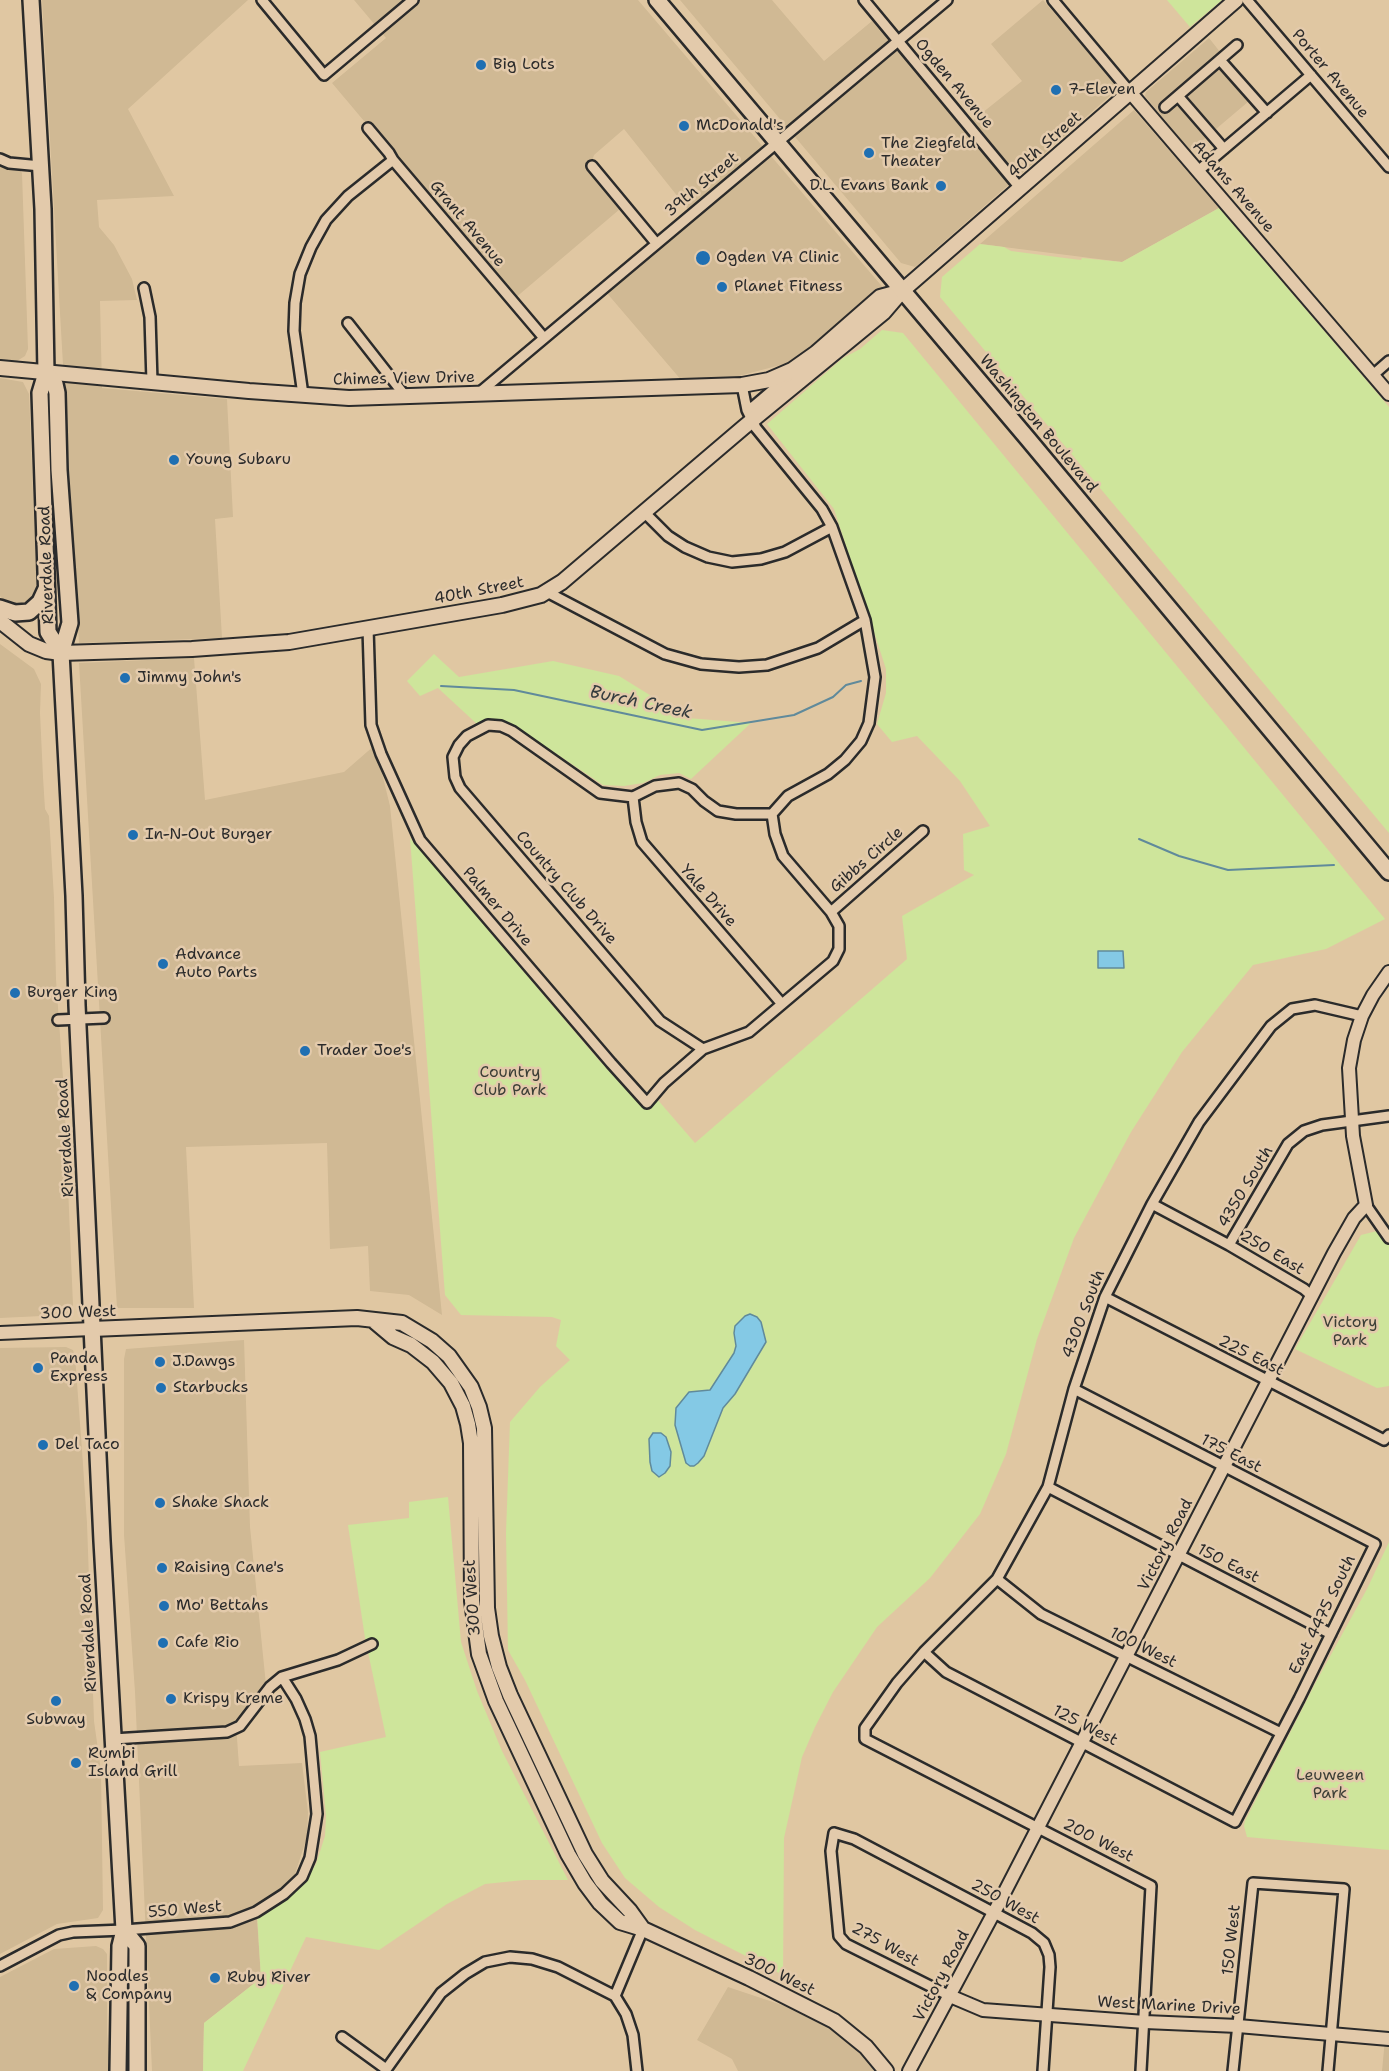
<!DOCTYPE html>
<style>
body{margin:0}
canvas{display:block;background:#e0c7a2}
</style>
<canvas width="1389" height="2071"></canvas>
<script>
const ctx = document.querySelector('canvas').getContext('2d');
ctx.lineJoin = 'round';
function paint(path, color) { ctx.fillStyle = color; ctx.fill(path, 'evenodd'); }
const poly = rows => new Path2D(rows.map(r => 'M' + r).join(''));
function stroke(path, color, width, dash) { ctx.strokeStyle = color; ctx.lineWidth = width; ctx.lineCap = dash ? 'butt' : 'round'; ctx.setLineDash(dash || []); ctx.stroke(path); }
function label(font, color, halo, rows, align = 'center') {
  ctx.font = font + ' "Shantell Sans",sans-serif'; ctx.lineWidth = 5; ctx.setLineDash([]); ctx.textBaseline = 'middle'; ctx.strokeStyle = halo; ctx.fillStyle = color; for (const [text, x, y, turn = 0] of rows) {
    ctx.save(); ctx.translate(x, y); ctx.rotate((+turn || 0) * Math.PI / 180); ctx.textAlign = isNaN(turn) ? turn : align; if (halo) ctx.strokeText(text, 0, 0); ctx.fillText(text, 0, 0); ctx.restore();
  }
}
paint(poly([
 [42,0,248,0,128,109,174,196,97,200,99,227,114,245,132,279,137,300,100,301,102,388,227,399,233,517,215,519,222,638,79,643],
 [354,0,638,0,886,291,800,357,788,363,735,377,682,381,606,292,694,217,624,129,594,155,589,171,620,209,514,299,332,83,386,38],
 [680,0,772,0,824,61,872,21,962,129,1022,81,991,44,1043,0,1119,88,915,267,901,263],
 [1209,38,1255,96,1190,151,1145,96,1146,92],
 [1134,110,1219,208,1122,262,980,244],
 [2,166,9,169,20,170,22,173,28,349,25,356,17,361,0,360,0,167],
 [0,378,23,382,29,394,37,592,35,599,23,608,5,602,0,596],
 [0,644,34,669,41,684,40,713,43,777,45,809,49,816,54,898,56,979,64,1092,73,1305,69,1313,63,1315,0,1318],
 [194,658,205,800,344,772,375,745,390,806,442,1315,409,1295,370,1291,368,1246,330,1249,327,1143,186,1147,194,1308,117,1308,79,663],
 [244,1340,250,1527,266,1685,236,1724,239,1766,302,1763,308,1812,307,1837,295,1874,278,1891,256,1904,261,1978,204,2023,203,2071,152,2071,135,1692,124,1535,124,1359,126,1349],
 [66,1347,73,1350,75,1356,82,1450,87,1523,94,1721,101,1771,103,1910,98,1918,57,1924,0,1954,0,1348],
 [96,1946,103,1949,107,1954,107,2033,110,2071,0,2071,0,1977,54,1949],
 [728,1987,788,2007,829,2026,861,2055,874,2071,738,2071,732,2059,697,2040],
 [1385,2039,1389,2039,1389,2071,1382,2071]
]), '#d0b994');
paint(poly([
 [1167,0,1222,0,1190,27],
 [1219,208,1389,407,1389,833,940,297,942,277,980,244,1004,247,1011,251,1057,257,1081,260,1082,258,1122,262],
 [882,330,903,333,1385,919,1326,949,1253,965,1182,1052,1131,1132,1074,1238,1037,1339,1006,1454,980,1514,930,1578,877,1627,833,1692,815,1727,802,1757,784,1838,783,1975,695,1930,659,1907,625,1878,602,1843,525,1680,508,1650,506,1533,510,1422,540,1387,570,1360,556,1346,561,1320,552,1317,461,1315,445,1295,410,838,597,1058,641,1106,650,1110,657,1099,695,1143,907,959,902,916,974,875,964,870,963,834,990,826,960,781,917,736,892,742,877,724,886,693,886,669,834,509,767,424,843,358,860,349],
 [434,654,459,677,553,661,619,676,687,718,751,723,691,779,679,773,660,775,643,783,624,786,603,785,515,726,499,721,486,721,477,724,438,688,420,696,407,681],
 [1377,1231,1389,1244,1389,1386,1377,1388,1295,1349,1361,1235],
 [448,1497,461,1642,477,1691,502,1751,568,1880,524,1880,485,1884,447,1904,379,1950,306,1937,243,2071,203,2071,204,2023,261,1978,257,1914,285,1900,304,1883,316,1864,325,1836,326,1816,320,1752,386,1737,365,1638,348,1525,409,1518,409,1502],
 [1389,1542,1389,1850,1247,1837,1244,1826,1245,1821,1316,1682,1367,1589]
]), '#cee59b');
const water = poly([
 [1098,951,1123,951,1124,968,1098,968,1098,951],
 [750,1314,757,1317,761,1322,766,1342,735,1394,723,1408,704,1456,698,1463,694,1466,690,1466,686,1463,675,1425,676,1408,689,1392,710,1390,734,1353,736,1346,734,1333,735,1326,745,1316,750,1314],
 [653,1433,661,1433,666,1437,671,1452,670,1466,665,1473,659,1477,652,1471,650,1462,649,1439,653,1433]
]);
paint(water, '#84c9e5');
stroke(water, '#608a9b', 1.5);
stroke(poly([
 [441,686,514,690,702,730,794,715,833,697,846,685,861,681],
 [1139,839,1179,856,1228,870,1334,865]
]), '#608a9b', 2);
const minor = poly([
 [262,0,324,75,413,0],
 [864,0,1020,188],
 [1053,0,1130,92],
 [1247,0,1389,167],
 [1220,60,1267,113],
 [1178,96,1224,149],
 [1165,107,1237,45],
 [368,128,389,153,393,160,544,338],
 [0,159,9,163,41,166],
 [592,166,656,243],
 [1198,171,1311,75],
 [144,288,150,317,152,382],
 [348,323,406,397],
 [1373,375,1389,361],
 [479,393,947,0],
 [303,395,294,331,295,303,300,274,311,247,326,220,348,196,393,160],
 [747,410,754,406,794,372],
 [644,512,668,536,685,547,708,557,732,562,761,559,785,552,832,527],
 [547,592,665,654,701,664,739,667,767,665,818,648,865,620],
 [368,628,371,725,381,754,420,840,611,1063,647,1103,664,1083,703,1049,749,1032,833,961,839,949,839,926,831,912,783,856,775,834,772,814,788,796,828,774,845,760,861,741,869,723,875,677,865,620,832,527,822,509,756,428,747,410,742,385],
 [633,797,636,822,642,842,782,1004],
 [831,912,923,831],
 [58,1020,104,1018],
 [703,1049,660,1021,460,788,455,777,453,757,459,745,467,736,488,725,501,726,512,731,600,793,633,797,655,786,679,783,692,789,704,801,718,811,736,814,772,814],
 [1152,1204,1229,1245,1304,1289,1312,1296],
 [1366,1205,1389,1238],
 [1229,1245,1288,1144,1304,1131,1322,1125,1389,1116],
 [1105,1297,1384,1440,1389,1435],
 [1048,1487,1331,1634],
 [997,1579,1041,1614,1281,1733],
 [924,1652,946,1672,1235,1822,1299,1699,1375,1544,1074,1389],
 [113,1739,227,1732,240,1726,270,1687,282,1677,338,1660,372,1644],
 [0,1966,59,1935,73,1932,124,1930,230,1922,256,1912,284,1894,302,1877,310,1858,317,1814,310,1736,305,1719,296,1699,282,1677],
 [615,1996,643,1929],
 [950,1996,846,1944,839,1936,831,1851,834,1833,854,1839,983,1907,1032,1933,1044,1943,1049,1955,1050,1967,1043,2071],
 [342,2037,386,2069],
 [385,2071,441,1993,465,1974,485,1962,510,1957,532,1959,558,1967,615,1996,626,2014,633,2035,637,2071],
 [1141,2071,1151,1886,865,1739,865,1728,897,1683,924,1652,997,1579,1048,1487,1074,1389,1105,1297,1152,1204,1199,1122,1271,1026,1292,1009,1315,1005,1362,1016],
 [1233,2071,1253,1883,1344,1889,1328,2071]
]);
const tertiary = poly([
 [1130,92,1389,394],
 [0,1333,92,1329],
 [950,1996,983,2010,1145,2022,1238,2026,1389,2039],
 [909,2071,998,1905,1334,1253,1354,1218,1366,1205,1353,1136,1349,1068,1354,1040,1362,1016,1373,995,1389,972]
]);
const secondary = poly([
 [0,368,249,391,349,398,742,385,769,380,792,370,816,353,880,297,902,291],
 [0,621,29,644,46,651,61,653,192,649,289,642,502,605,541,595,562,582,744,427,884,312,902,291,1236,0],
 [374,1321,393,1337,411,1345,433,1362,451,1383,463,1406,468,1424,471,1443,472,1601,479,1654,496,1701,568,1854,585,1883,600,1903,620,1922,643,1929,749,1978,834,2021,866,2047,886,2071],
 [92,1329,357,1318,402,1323,432,1341,449,1356,471,1387,479,1407,484,1428,487,1608,491,1636,499,1667,510,1695,585,1854,602,1881,630,1911,643,1929]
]);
const primary = poly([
 [31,0,43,209,46,373,40,393,48,632,61,653],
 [657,0,1028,439,1389,872],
 [46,373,55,384,57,393,59,470,70,623,61,653,74,896,77,1005,102,1541,124,1930,120,1946,118,2071],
 [0,608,15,613,29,612,40,602,46,589],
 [124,1930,137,1946,137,2071]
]);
stroke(minor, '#2b2b2b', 14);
stroke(tertiary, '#2b2b2b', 16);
stroke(secondary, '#2b2b2b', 18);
stroke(primary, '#2b2b2b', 20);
stroke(minor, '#e3caab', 9);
stroke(tertiary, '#e3caab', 12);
stroke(secondary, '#e3caab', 14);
stroke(primary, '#e3caab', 15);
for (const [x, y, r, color] of [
 [481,65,6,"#1f6fb2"],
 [1056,90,6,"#1f6fb2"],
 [684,126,6,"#1f6fb2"],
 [869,153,6,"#1f6fb2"],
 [941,186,6,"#1f6fb2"],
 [703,258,8,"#1f6fb2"],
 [722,287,6,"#1f6fb2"],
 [174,460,6,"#1f6fb2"],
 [125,678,6,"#1f6fb2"],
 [133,835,6,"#1f6fb2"],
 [163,964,6,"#1f6fb2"],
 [15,993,6,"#1f6fb2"],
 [305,1051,6,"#1f6fb2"],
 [160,1362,6,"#1f6fb2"],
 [38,1368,6,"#1f6fb2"],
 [161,1388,6,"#1f6fb2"],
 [43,1445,6,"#1f6fb2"],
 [160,1503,6,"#1f6fb2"],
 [162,1568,6,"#1f6fb2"],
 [164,1606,6,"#1f6fb2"],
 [163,1643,6,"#1f6fb2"],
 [171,1699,6,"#1f6fb2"],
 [56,1701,6,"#1f6fb2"],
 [76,1763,6,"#1f6fb2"],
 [215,1978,6,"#1f6fb2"],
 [74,1986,6,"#1f6fb2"]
]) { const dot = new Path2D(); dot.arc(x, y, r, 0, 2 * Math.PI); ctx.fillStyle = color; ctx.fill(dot); stroke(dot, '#e3caab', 2); }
label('16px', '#2b2b2b', '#e3caab', [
 ["Big Lots",493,65],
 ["7-Eleven",1068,90],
 ["McDonald's",696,126],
 ["The Ziegfeld",881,144],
 ["Theater",881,162],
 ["D.L. Evans Bank",929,186,"right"],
 ["Ogden VA Clinic",716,258],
 ["Planet Fitness",734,287],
 ["Young Subaru",186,460],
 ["Jimmy John's",137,678],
 ["In-N-Out Burger",145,835],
 ["Advance",175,955],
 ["Auto Parts",175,973],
 ["Burger King",27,993],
 ["Trader Joe's",317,1051],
 ["Panda",50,1359],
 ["Express",50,1377],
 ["J.Dawgs",172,1362],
 ["Starbucks",173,1388],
 ["Del Taco",55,1445],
 ["Shake Shack",172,1503],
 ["Raising Cane's",174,1568],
 ["Mo' Bettahs",176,1606],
 ["Cafe Rio",175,1643],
 ["Krispy Kreme",183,1699],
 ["Subway",56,1720,"center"],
 ["Rumbi",88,1754],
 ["Island Grill",88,1772],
 ["Noodles",86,1977],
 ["& Company",86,1995],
 ["Ruby River",227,1978]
], 'left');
label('16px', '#2b2b2b', '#e3caab', [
 ["Porter Avenue",1330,74,50],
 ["Ogden Avenue",954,84,50],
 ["40th Street",1045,145,-41],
 ["39th Street",702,185,-40],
 ["Adams Avenue",1233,187,49],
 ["Grant Avenue",467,224,50],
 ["Chimes View Drive",404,379,-1],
 ["Washington Boulevard",1038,424,50],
 ["Riverdale Road",47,565,-92],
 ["40th Street",479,591,-11],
 ["Gibbs Circle",867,860,-41],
 ["Country Club Drive",566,888,49],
 ["Yale Drive",708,896,49],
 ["Palmer Drive",497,907,50],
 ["Riverdale Road",66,1138,-93],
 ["4350 South",1246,1187,-59],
 ["250 East",1272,1253,31],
 ["300 West",78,1313,-2],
 ["4300 South",1084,1314,-69],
 ["225 East",1251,1356,27],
 ["175 East",1231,1454,27],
 ["Victory Road",1166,1545,-63],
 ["150 East",1228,1564,27],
 ["300 West",473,1598,-94],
 ["East 4475 South",1323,1615,-64],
 ["Riverdale Road",89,1633,-93],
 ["100 West",1143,1648,26],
 ["125 West",1085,1726,27],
 ["200 West",1098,1841,27],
 ["250 West",1005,1902,29],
 ["550 West",185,1910,-5],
 ["150 West",1232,1940,-84],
 ["275 West",885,1945,29],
 ["300 West",779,1975,26],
 ["Victory Road",942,1976,-62],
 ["West Marine Drive",1169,2006,3]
]);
label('16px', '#3b3e36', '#e3caab', [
 ["Country",510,1073],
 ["Club Park",510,1091],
 ["Victory",1350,1323],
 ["Park",1350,1341],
 ["Leuween",1330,1776],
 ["Park",1330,1794]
]);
label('italic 18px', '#343b3e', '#e3caab', [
 ["Burch Creek",641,703,12]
]);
</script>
